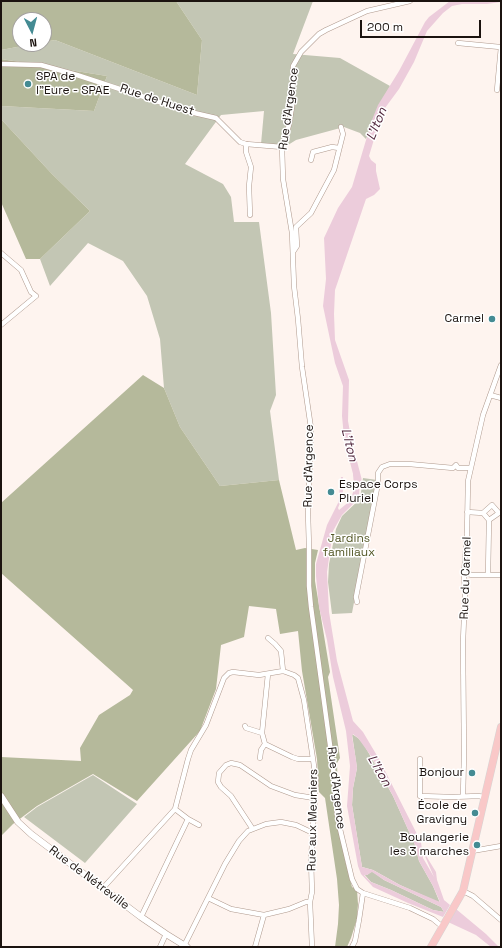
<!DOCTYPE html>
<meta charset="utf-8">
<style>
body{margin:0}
#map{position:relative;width:502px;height:948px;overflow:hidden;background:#fef4ef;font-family:"Space Grotesk",sans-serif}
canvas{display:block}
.frame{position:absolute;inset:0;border:2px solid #1b130f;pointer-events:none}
.north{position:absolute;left:12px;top:12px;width:40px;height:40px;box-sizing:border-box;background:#fff;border:1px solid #a4a19f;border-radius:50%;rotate:174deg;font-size:11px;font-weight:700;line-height:16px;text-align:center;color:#1b130f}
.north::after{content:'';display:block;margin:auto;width:14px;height:18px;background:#448b93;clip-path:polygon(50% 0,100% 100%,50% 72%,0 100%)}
.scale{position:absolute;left:360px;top:20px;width:121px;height:18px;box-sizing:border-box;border:2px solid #1b130f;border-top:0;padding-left:5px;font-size:12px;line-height:14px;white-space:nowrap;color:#1b130f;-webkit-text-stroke:3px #fff;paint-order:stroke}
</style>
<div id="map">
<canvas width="502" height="948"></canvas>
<div class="frame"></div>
<div class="north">N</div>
<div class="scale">200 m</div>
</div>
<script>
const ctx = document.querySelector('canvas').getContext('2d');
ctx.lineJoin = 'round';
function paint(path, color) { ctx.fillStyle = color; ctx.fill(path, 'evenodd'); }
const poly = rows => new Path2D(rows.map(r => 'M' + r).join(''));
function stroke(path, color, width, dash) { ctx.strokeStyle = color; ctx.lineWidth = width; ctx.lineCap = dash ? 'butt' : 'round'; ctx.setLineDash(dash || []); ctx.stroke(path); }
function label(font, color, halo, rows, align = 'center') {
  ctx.font = font + ' "Space Grotesk",sans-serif'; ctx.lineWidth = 3; ctx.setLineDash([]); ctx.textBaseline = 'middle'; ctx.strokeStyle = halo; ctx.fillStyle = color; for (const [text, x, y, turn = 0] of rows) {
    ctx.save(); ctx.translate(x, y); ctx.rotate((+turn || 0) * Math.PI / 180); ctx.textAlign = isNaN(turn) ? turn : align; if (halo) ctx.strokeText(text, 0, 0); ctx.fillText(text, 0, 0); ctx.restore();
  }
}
paint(poly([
 [176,1,313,1,293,54,340,58,390,86,366,139,360,133,344,127,296,140,288,145,261,144,264,111,221,115,185,164,223,184,231,197,234,222,259,222,271,313,276,395,270,411,279,480,220,486,180,427,164,388,160,339,147,296,123,261,88,243,50,286,40,259,90,211,52,174,1,119,1,106,94,111,107,76,1,59,1,50,33,44,44,44,44,42,55,40,197,95,202,40],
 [363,478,377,480,352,613,332,614,328,582,329,564,336,529,342,516,360,499],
 [352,734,358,738,363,743,393,796,415,845,419,861,433,886,440,903,400,885,373,870,362,867,352,805,353,788,357,768],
 [93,775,137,804,85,863,24,817,37,807],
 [372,871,384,880,441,907,444,912,433,910,391,890,371,882,364,874,367,875]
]), '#c3c6b4');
paint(poly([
 [1,1,176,1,202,40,197,95,55,40,44,42,44,20,20,20,20,44,33,44,1,50],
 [1,59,107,76,94,111,1,106],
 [1,119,52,174,90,211,40,259,26,259,1,202],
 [143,375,164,388,180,427,220,486,279,480,296,550,305,548,318,550,315,563,315,581,330,672,328,677,340,758,337,763,338,796,335,806,345,860,352,887,357,890,358,904,357,919,351,938,347,947,335,947,338,924,339,905,337,879,325,798,319,792,317,759,302,671,298,631,280,634,276,609,249,606,244,637,221,645,216,689,200,731,137,801,93,774,37,806,13,824,1,836,1,757,81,761,80,748,99,715,130,695,133,690,1,573,1,503]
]), '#b5b99b');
paint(poly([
 [450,1,501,1,501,2,487,4,462,4,452,6,443,13,427,31,414,62,399,89,385,108,381,116,369,156,371,160,376,164,376,171,380,189,374,195,366,199,335,290,334,314,335,340,349,380,348,421,356,465,352,466,344,437,342,416,343,386,335,363,323,306,326,279,324,238,338,208,352,187,372,120,378,105,399,71,425,22,429,17],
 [359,470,360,480,359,496,357,500,342,515,333,531,327,572,329,612,337,661,353,721,363,732,379,759,421,842,423,858,434,877,424,854,425,854,436,872,437,880,444,900,450,905,443,917,408,903,373,887,361,874,358,866,347,806,350,766,346,731,333,677,327,640,319,607,316,576,316,564,327,525,338,503,341,477,343,477,342,482,343,491,342,498,338,508,339,510,351,500,354,488,353,473],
 [353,734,358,738,371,756,393,796,415,845,419,861,433,886,440,902,400,885,373,870,362,867,352,805,353,788,357,768,356,760,352,736],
 [372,872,384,880,441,907,444,912,433,910,391,890,371,882,364,875,367,875],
 [456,909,486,934,499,947,491,947,476,935,448,922]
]), '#ecccdb');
stroke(poly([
 [352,456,358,479]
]), '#ecccdb', 7);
const street = poly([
 [410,1,367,11,326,30,319,34,301,52,293,66,292,107,289,125,282,147,283,179,292,233,294,286,298,319,302,367,311,428,308,513,309,547,309,586,311,607,333,767,337,813,340,829,352,879,357,889,363,893,410,908,433,919,439,924],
 [458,43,500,47],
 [1,64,41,65,77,75,190,112,216,118,240,142,246,144,282,147],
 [497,90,501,47],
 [246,144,246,152,251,167,249,186,250,215],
 [311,160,313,152,332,147,339,148],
 [293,252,297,246,296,227,311,213,334,170,343,134,341,127],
 [1,253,21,270,31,292,36,296,1,325],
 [490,395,501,398],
 [467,512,483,513,489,520,499,513,492,505,483,513],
 [464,573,472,575,501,575],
 [488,575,489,520],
 [357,602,356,597,378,483,378,473,382,467,390,464,409,464,453,468,456,465,458,468,470,468],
 [268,638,275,644,281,651,283,671,294,675,298,678,304,700,313,759,316,780,311,859,312,892,310,902,312,947],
 [245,726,246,728,262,733,268,674],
 [265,744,292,757,298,759,313,759],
 [260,758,261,750,265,744,262,733],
 [420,759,420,796,452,797,478,796,484,797],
 [463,796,464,755,463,642,465,593,464,573,467,534,468,481,483,415,501,365],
 [175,809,188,819],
 [252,828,231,796,221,787,218,782,219,773,226,765,231,763,240,765,271,786,295,795,314,798],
 [472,851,501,846],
 [103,888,175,809,188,759,191,750,206,725,224,678,229,673,233,672,259,675,283,671],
 [463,891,473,896,501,920],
 [208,898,231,909,264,915],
 [141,917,188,819,199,825],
 [184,946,225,864,239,841,248,831,266,824,281,822,296,825,313,833],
 [160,947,166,934],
 [255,947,264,915,289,909,306,902,310,902],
 [352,947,355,941,359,920,363,893]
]);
const secondary = poly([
 [1,796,18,822,31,834,141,917,166,934,187,947]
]);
const primary = poly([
 [431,947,463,891,501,727]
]);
stroke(street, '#af998d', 5.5);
stroke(secondary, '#af998d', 7);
stroke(primary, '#d6d5d4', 8);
stroke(street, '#fff', 4.5);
stroke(secondary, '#fff', 6);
stroke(primary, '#f9c8c8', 7);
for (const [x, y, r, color] of [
 [28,84,4,"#448b93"],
 [492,319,4,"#448b93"],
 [331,492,4,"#448b93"],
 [472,773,4,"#448b93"],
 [475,813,4,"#448b93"],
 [477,845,4,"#448b93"]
]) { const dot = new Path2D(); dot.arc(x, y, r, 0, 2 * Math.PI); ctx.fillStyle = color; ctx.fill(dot); stroke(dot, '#fff', 1.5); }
label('12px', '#1b130f', '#fff', [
 ["SPA de",36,77,"left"],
 ["l\"Eure - SPAE",36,91,"left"],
 ["Carmel",484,319],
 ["Espace Corps",339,485,"left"],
 ["Pluriel",339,499,"left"],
 ["Bonjour",464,773],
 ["École de",467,806],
 ["Gravigny",467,820],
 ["Boulangerie",469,838],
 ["les 3 marches",469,852]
], 'right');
label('12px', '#1b130f', '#fff', [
 ["Rue de Huest",157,100,18],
 ["Rue d'Argence",289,109,-82],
 ["Rue d'Argence",309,466,-89],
 ["Rue du Carmel",466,578,-88],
 ["Rue d'Argence",336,788,83],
 ["Rue aux Meuniers",313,820,-89],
 ["Rue de Nétreville",89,878,37]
]);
label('12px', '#535726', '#fff', [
 ["Jardins",349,539],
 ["familiaux",349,553]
]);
label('italic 13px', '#4f243a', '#fff', [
 ["L'Iton",377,124,-68],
 ["L'Iton",349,445,76],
 ["L'Iton",379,771,60]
]);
</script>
